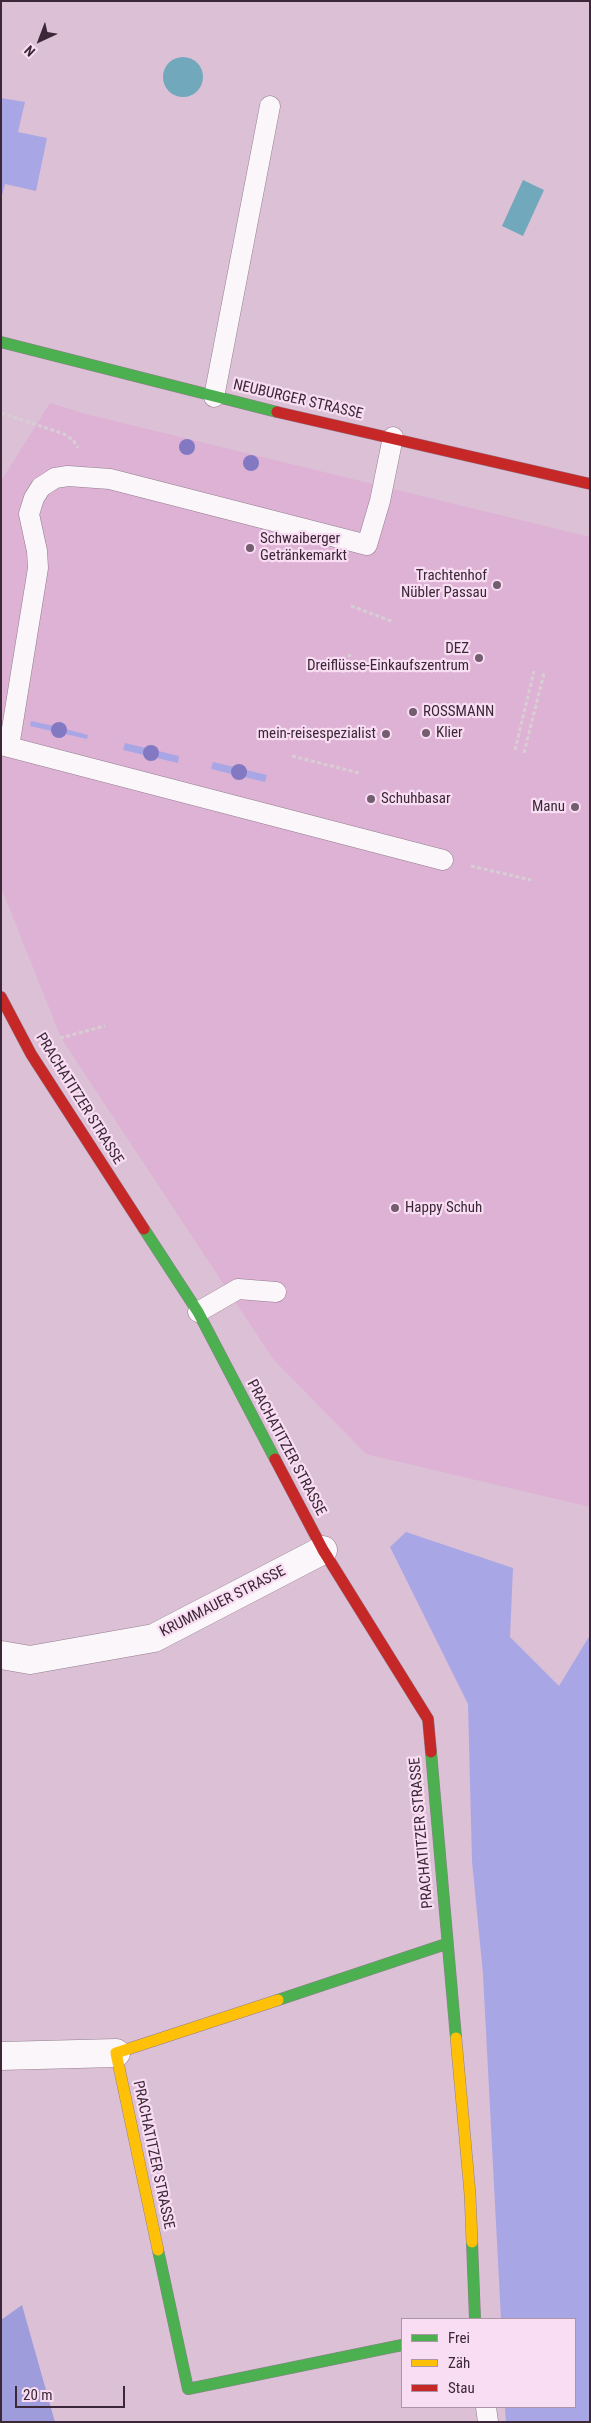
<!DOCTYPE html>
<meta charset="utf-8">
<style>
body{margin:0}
#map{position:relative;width:591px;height:2423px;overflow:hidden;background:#dcc0d6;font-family:"Roboto Condensed",sans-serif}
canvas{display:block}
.frame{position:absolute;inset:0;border:2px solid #3b2737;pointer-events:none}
.legend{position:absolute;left:401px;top:2318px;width:175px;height:90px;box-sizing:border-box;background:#f9def3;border:1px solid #ad95a8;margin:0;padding:6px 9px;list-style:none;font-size:15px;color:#3b2737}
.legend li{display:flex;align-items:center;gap:10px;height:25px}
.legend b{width:25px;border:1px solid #ad95a8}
.north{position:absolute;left:15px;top:15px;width:50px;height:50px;-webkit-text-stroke:4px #f9def3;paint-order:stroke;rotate:223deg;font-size:14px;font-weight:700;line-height:20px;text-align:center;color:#3b2737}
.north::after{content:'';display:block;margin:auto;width:18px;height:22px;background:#3b2737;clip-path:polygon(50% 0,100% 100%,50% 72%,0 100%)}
.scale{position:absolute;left:15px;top:2386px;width:110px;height:22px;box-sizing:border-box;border:2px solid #3b2737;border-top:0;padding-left:6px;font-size:15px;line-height:18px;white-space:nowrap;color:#3b2737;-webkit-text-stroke:4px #f9def3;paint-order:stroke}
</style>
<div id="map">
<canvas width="591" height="2423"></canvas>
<div class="frame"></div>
<ul class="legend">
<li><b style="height:6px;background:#4caf50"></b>Frei</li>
<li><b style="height:6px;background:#ffc107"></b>Zäh</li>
<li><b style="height:6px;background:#c62828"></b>Stau</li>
</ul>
<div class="north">N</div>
<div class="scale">20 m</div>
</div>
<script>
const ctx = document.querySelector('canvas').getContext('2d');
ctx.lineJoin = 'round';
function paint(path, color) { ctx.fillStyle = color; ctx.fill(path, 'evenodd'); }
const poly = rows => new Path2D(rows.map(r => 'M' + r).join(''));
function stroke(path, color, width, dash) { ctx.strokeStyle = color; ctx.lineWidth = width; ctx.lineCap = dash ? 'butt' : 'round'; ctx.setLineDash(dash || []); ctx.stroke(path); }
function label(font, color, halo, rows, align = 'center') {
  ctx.font = font + ' "Roboto Condensed",sans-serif'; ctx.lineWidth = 4.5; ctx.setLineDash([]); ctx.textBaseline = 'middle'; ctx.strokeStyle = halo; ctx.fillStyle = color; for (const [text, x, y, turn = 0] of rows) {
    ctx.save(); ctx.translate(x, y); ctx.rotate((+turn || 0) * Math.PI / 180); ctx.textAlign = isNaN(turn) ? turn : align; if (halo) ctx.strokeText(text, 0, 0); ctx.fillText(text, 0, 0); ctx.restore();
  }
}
paint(poly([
 [50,403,82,413,590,537,590,1507,366,1454,273,1359,61,1038,1,887,1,481]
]), '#deb2d5');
paint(poly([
 [1,98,25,102,18,132,47,138,36,191,5,184,1,199],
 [31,721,58,727,88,735,87,739,30,726],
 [125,743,179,756,178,763,123,750],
 [213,762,267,775,265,782,211,769],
 [406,1532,513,1568,510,1637,559,1686,590,1635,590,2422,506,2422,505,2407,575,2407,575,2319,501,2319,483,1974,472,1861,468,1704,390,1547]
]), '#a8a6e5');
paint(poly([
 [22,2305,55,2422,1,2422,1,2320]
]), '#9f9cdc');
paint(poly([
 '163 77a20 20 0 1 1 40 0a20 20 0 1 1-40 0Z',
 [523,180,544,190,523,236,502,226]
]), '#72a8bc');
const lane = poly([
 [214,397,270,106],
 [1,745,443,860],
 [9,747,38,568,37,551,29,514,34,498,41,487,55,478,68,476,110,479,367,545,380,501,393,437],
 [198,1312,238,1289,276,1292],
 [486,2407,488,2422]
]);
const street = poly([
 [1,1655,30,1660,154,1638,323,1550],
 [1,2056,116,2053]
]);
const fast = poly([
 [1,342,277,412],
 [144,1229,198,1312,275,1459],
 [431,1752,456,2038],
 [278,2000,446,1944],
 [472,2242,475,2319],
 [158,2250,188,2389,402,2345]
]);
const slow = poly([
 [456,2038,470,2194,472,2242],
 [158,2250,116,2053,278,2000]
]);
const jam = poly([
 [277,412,590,484],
 [1,997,31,1054,144,1229],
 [275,1459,323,1550,428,1719,431,1752]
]);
stroke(lane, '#927d8e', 21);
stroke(street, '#927d8e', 29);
stroke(fast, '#927d8e', 12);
stroke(slow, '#927d8e', 12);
stroke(jam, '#927d8e', 12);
stroke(poly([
 [1,413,64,434,73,440,78,448],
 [351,606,394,622],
 [316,664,345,672,350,654],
 [515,750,534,671],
 [524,753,544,673],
 [292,756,359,773],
 [471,866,531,880],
 [60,1038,105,1026]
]), '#d7ced4', 3, [4, 2.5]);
stroke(lane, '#faf6f9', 20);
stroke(street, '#faf6f9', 28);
stroke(fast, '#4caf50', 11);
stroke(slow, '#ffc107', 11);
stroke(jam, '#c62828', 11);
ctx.fillStyle = '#8279c2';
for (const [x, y] of [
 [187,447],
 [251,463],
 [59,730],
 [151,753],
 [239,772]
]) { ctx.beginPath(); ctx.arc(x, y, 8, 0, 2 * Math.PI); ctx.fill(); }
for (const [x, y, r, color] of [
 [250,548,5,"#735d6f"],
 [497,585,5,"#735d6f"],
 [479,658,5,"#735d6f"],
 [413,712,5,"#735d6f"],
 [426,733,5,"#735d6f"],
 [386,734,5,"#735d6f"],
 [371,799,5,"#735d6f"],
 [575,807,5,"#735d6f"],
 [395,1208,5,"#735d6f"]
]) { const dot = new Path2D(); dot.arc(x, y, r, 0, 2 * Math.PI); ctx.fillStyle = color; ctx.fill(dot); stroke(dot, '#f9def3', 2); }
label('15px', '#3b2737', '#f9def3', [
 ["NEUBURGER STRASSE",298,400,13],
 ["PRACHATITZER STRASSE",79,1099,58],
 ["PRACHATITZER STRASSE",286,1448,62],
 ["KRUMMAUER STRASSE",223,1602,-27],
 ["PRACHATITZER STRASSE",422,1833,-95],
 ["PRACHATITZER STRASSE",153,2155,78]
]);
label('15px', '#3b2737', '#f9def3', [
 ["Schwaiberger",260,539],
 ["Getränkemarkt",260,556],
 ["Trachtenhof",487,576,"right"],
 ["Nübler Passau",487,593,"right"],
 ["DEZ",469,649,"right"],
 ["Dreiflüsse-Einkaufszentrum",469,666,"right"],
 ["ROSSMANN",423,712],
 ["Klier",436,733],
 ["mein-reisespezialist",376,734,"right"],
 ["Schuhbasar",381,799],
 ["Manu",565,807,"right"],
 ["Happy Schuh",405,1208]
], 'left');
</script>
